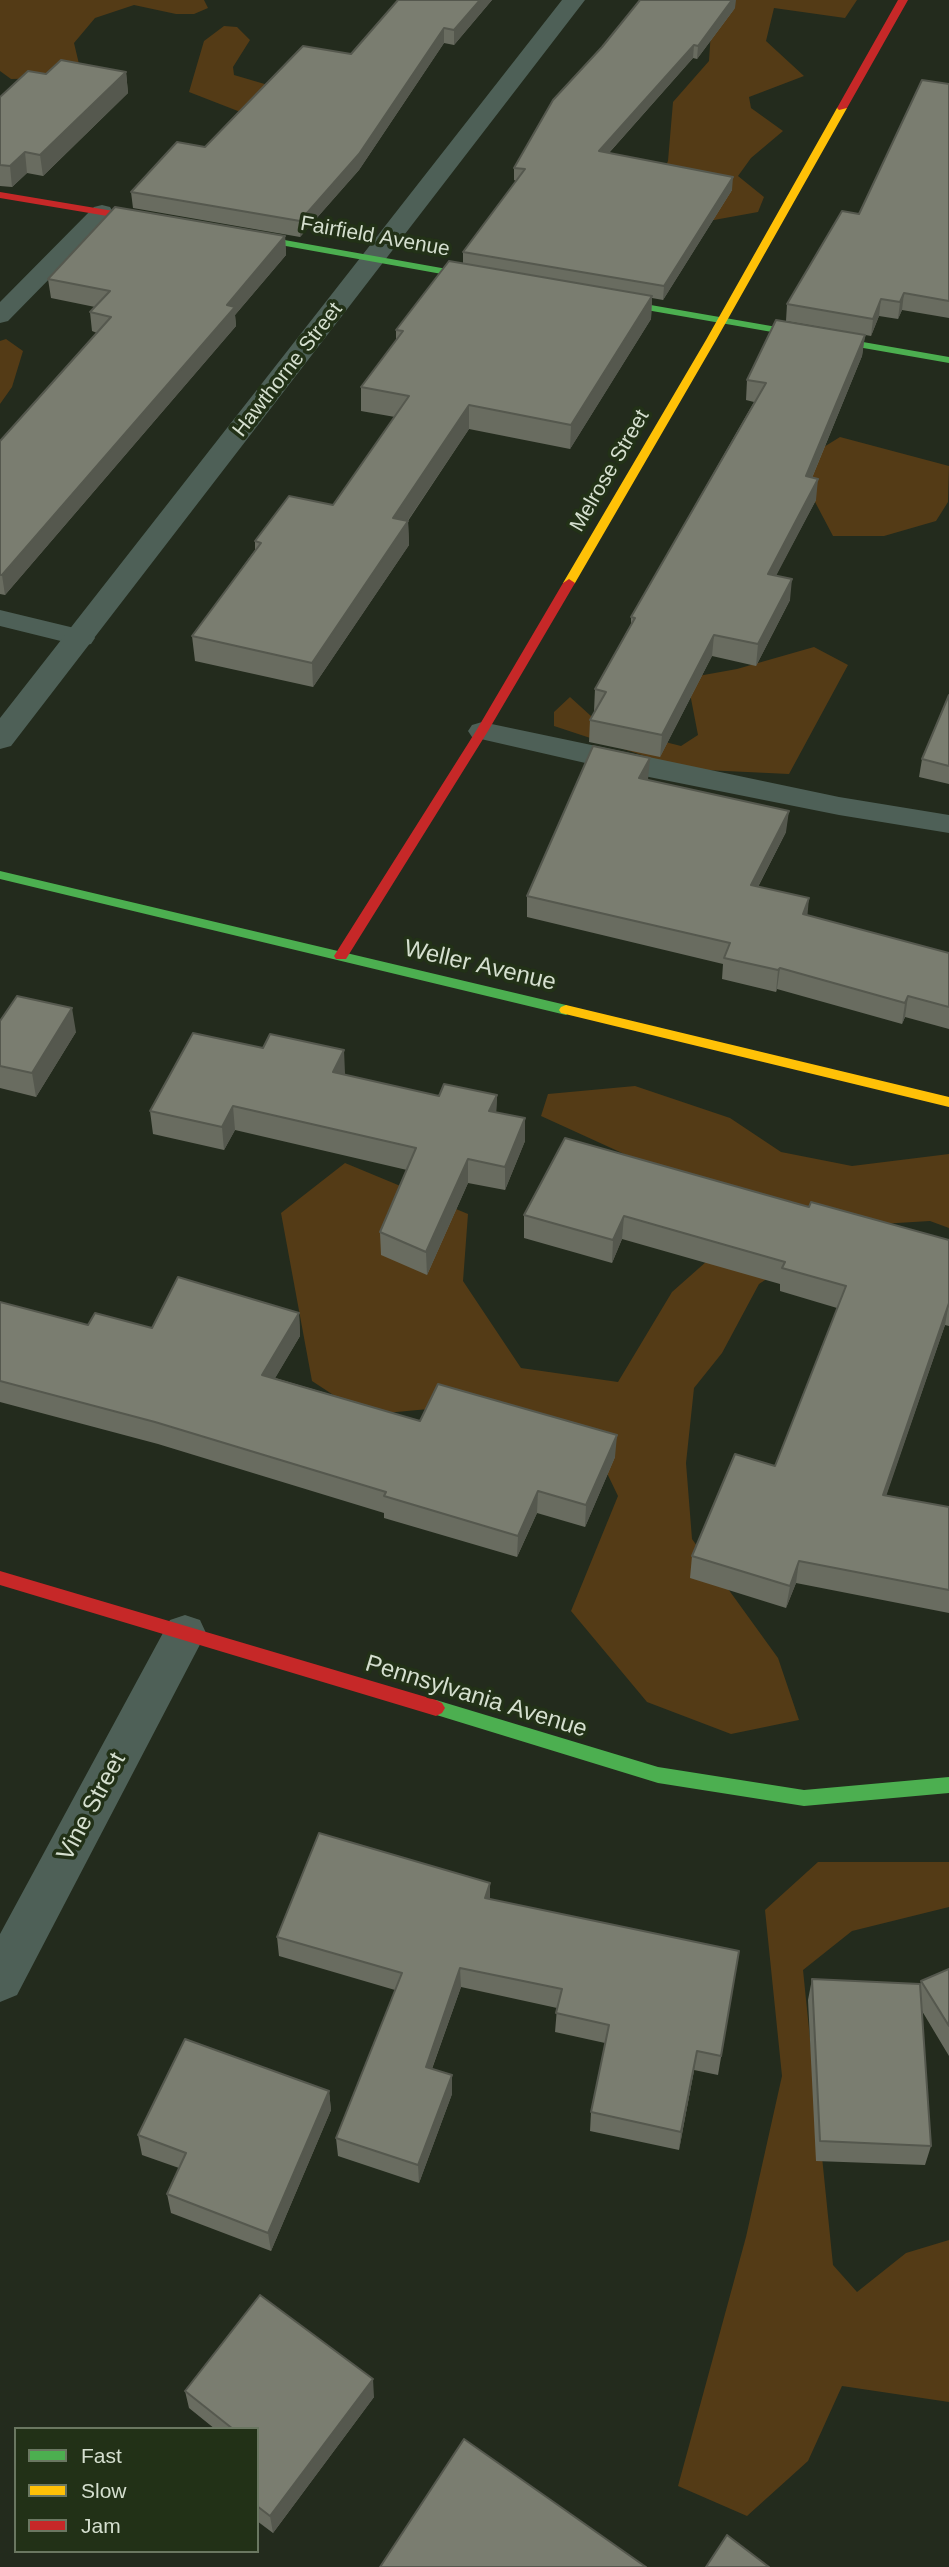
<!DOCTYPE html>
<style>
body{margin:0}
#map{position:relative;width:949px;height:2567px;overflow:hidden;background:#232b1d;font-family:Helvetica,sans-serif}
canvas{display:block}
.legend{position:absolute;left:14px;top:2427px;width:245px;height:126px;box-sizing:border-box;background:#223117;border:2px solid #6a7761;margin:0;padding:9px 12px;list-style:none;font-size:21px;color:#d5dfcf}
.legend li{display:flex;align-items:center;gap:14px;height:35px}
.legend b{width:35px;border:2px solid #6a7761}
</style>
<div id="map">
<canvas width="949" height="2567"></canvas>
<ul class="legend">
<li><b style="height:9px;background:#4caf50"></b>Fast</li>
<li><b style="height:9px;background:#ffc107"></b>Slow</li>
<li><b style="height:9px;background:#c62828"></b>Jam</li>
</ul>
</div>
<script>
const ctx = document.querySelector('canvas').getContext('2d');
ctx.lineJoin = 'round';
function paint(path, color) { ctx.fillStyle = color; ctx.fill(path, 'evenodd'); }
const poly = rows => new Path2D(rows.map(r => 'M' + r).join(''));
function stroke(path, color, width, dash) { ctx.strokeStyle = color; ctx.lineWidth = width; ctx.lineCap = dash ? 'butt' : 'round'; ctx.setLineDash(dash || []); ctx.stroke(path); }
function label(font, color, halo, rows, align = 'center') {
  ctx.font = font + ' Helvetica,sans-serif'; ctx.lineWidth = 7; ctx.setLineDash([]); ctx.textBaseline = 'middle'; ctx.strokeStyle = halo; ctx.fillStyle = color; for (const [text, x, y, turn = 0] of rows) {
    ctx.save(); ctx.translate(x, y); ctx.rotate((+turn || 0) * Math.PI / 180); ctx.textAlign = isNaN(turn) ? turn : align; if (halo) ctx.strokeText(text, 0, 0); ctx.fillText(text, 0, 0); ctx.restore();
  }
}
paint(poly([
 [0,0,204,0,208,8,194,14,176,14,134,5,95,18,74,43,79,64,58,78,11,79,0,71],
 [713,0,857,0,845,18,774,8,766,41,804,76,749,97,751,108,783,131,751,158,738,176,764,197,758,212,681,226,655,188,668,161,673,102,709,61],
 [224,26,237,27,250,40,233,67,234,75,268,85,243,113,189,92,204,41],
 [6,339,23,351,12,387,0,404,0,341],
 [840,437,949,466,948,502,936,521,884,536,833,536,804,481,819,450],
 [814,647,848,665,789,774,684,769,554,726,554,712,570,697,602,726,681,746,698,735,687,678,737,669],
 [635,1086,730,1118,781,1152,852,1166,949,1154,949,1228,930,1221,847,1226,759,1284,722,1353,694,1388,686,1463,692,1539,778,1658,799,1720,731,1734,647,1702,571,1611,618,1496,590,1438,493,1403,364,1415,312,1381,281,1213,345,1163,468,1214,463,1281,521,1368,618,1382,672,1292,733,1238,701,1189,541,1116,548,1094],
 [818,1862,949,1862,949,1907,852,1931,803,1970,833,2265,857,2292,906,2253,949,2240,949,2402,842,2386,808,2461,747,2516,678,2486,746,2237,782,2076,765,1910]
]), '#543b16');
paint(poly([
 [102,205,110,207,113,212,110,217,8,321,0,323,0,302,94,207,102,205],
 [0,610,91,632,95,638,91,644,81,646,0,626,0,610],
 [482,722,839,797,949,815,949,833,839,815,629,773,472,737,468,731,472,725,482,722]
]), '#4e6057');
paint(poly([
 [562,0,585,0,11,746,0,749,0,718,562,0],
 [185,1615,200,1620,206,1633,17,1995,0,2002,0,1934,170,1620,185,1615]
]), '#4e6057');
paint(poly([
 [234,231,492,277,497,280,492,283,230,236,229,234,234,231],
 [599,296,949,357,949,363,595,301,595,297,599,296],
 [0,871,566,1005,573,1010,566,1015,0,879,0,871],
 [436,1700,658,1767,804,1790,949,1777,949,1793,804,1806,658,1783,430,1713,427,1708,430,1703,436,1700]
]), '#4caf50');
paint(poly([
 [842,105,847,108,716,340,575,583,569,587,565,586,563,583,706,340,837,108,842,105],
 [566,1005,949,1097,949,1107,561,1013,559,1010,561,1007,566,1005]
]), '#ffc107');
paint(poly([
 [898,0,908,0,847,108,839,110,837,108,898,0],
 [0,192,161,219,166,222,161,225,0,198,0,192],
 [569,579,575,583,488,731,346,959,336,959,334,956,476,731,563,583,569,579],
 [0,1571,436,1700,442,1703,445,1708,442,1713,436,1716,0,1585,0,1571]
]), '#c62828');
paint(poly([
 [398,0,492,0,454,45,444,43,359,170,300,237,133,208,131,192,205,147,351,54],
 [735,8,697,59,693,58,609,153,732,190,663,300,652,298,651,319,570,449,469,429,408,521,409,545,313,687,195,661,192,636,255,550,255,541,333,505,395,417,361,411,361,387,396,340,396,330,463,263,463,252,516,181,514,180,514,168],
 [126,72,128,93,43,176,27,173,12,187,0,186,0,97,46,74],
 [949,84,949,318,902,310,898,319,879,316,871,336,786,321,787,304,859,214],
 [285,236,286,255,235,315,236,326,5,595,0,594,0,441,97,333,92,331,90,312,95,307,51,298,48,279],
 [865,335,862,356,812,478,816,500,776,575,790,600,756,666,712,656,660,757,589,742,590,720,595,711,594,711,595,689,631,624,631,617,754,402,746,400,747,380],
 [949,695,949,784,919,777,922,759],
 [786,832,758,887,807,915,949,953,949,1029,905,1017,902,1024,777,989,776,992,722,979,723,964,527,917,527,896],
 [0,1021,76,1032,36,1097,0,1088],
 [345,1073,344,1075,439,1096,497,1095,496,1112,525,1141,505,1190,468,1183,427,1275,381,1255,380,1232,407,1170,235,1130,224,1150,153,1134,150,1111],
 [809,1207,949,1240,949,1326,945,1325,886,1495,949,1507,949,1613,796,1583,786,1608,690,1578,692,1556,775,1466,837,1308,780,1291,780,1284,622,1239,612,1263,524,1238,524,1215],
 [0,1302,88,1325,152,1328,299,1313,300,1336,275,1378,420,1421,615,1457,585,1527,537,1513,517,1557,384,1518,384,1513,158,1444,0,1402],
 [490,1883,490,1899,739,1951,718,2075,694,2070,679,2150,590,2131,591,2112,605,2043,555,2032,557,2008,461,1987,432,2069,452,2094,419,2183,338,2156,336,2138,395,1990,279,1956,277,1937],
 [949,1969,949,2056,922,2011,931,2146,925,2165,816,2161,808,2000,812,1979,920,1985,921,1981],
 [329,2091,331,2110,271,2251,171,2213,167,2194,179,2168,142,2155,138,2135],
 [185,2391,374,2397,273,2533,257,2521,257,2429,215,2429,189,2408]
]), '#696c60');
paint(poly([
 [480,0,492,0,454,45,454,30],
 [732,0,736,0,735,8,697,59,698,46],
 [444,28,444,43,359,170,300,237,300,221],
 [694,45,693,58,599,164,599,151],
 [126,72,128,93,43,176,40,155],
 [25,152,27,173,12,187,10,166],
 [733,177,732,190,663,300,664,286],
 [285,236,286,255,235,315,236,326,5,595,2,575],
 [904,293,902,310,898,319,900,302],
 [652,296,651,319,570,449,571,425],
 [881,299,879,316,871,336,873,319],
 [865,335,862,356,804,497,806,476],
 [469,405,469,429,394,541,393,518],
 [818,479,816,500,766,595,768,574],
 [408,521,409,545,313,687,312,663],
 [792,579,790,600,756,666,758,644],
 [714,635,712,656,660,757,662,735],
 [650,758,648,780,639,778],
 [789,811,786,832,748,906,751,885],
 [809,898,807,920,803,914],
 [780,968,777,989,776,992,778,970],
 [908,996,905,1017,902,1024,905,1003],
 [72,1008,76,1032,36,1097,32,1073],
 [344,1050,345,1073,334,1096,333,1072],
 [497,1095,496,1118,489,1111],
 [233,1106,235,1130,224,1150,222,1127],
 [525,1118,525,1141,505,1190,505,1167],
 [468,1159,468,1183,427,1275,426,1252],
 [624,1216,622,1239,612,1263,613,1240],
 [949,1303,945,1325,879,1517,883,1495],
 [299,1313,300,1336,264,1397,262,1375],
 [617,1435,615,1457,585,1527,586,1505],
 [538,1491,537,1513,517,1557,518,1536],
 [799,1561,796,1583,786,1608,790,1586],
 [490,1883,490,1902,485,1898],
 [460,1968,461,1987,426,2085,426,2067],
 [697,2051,694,2070,679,2150,681,2132],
 [452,2075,452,2094,419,2183,418,2165],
 [329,2091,331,2110,271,2251,268,2233],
 [373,2379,374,2397,273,2533,270,2516]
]), '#55584e');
const building = poly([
 [398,0,480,0,454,30,444,28,359,154,300,221,131,192,177,142,205,147,303,46,351,54,398,0],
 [640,0,732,0,698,46,694,45,599,151,733,177,664,286,463,252,525,169,514,168,553,100,602,47,640,0],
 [61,60,126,72,40,155,25,152,10,166,0,165,0,97,28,71,46,74,61,60],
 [922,80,949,84,949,301,904,293,900,302,881,299,873,319,787,304,842,211,859,214,922,80],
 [115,207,285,236,227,305,235,307,2,575,0,575,0,441,111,317,90,312,110,291,48,279,115,207],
 [449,261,652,296,571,425,469,405,393,518,408,521,312,663,192,636,261,543,255,541,289,496,333,505,409,396,361,387,403,331,396,330,449,261],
 [776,320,865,335,806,476,818,479,768,574,792,579,758,644,714,635,662,735,590,720,606,692,595,689,635,618,631,617,766,383,747,380,776,320],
 [949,695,949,766,922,759,949,695],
 [593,746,650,758,639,778,789,811,751,885,809,898,803,914,949,953,949,1007,908,996,905,1003,780,968,778,970,724,958,730,943,527,896,593,746],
 [17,996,72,1008,32,1073,0,1066,0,1021,17,996],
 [193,1033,263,1048,270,1034,344,1050,333,1072,439,1096,444,1084,497,1095,489,1111,525,1118,505,1167,468,1159,426,1252,380,1232,416,1148,233,1106,222,1127,150,1111,193,1033],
 [565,1138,809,1207,811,1202,949,1240,949,1303,883,1495,949,1507,949,1590,799,1561,790,1586,692,1556,735,1454,775,1466,846,1286,782,1268,785,1262,624,1216,613,1240,524,1215,565,1138],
 [178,1277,299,1313,262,1375,420,1421,438,1384,617,1435,586,1505,538,1491,518,1536,384,1496,386,1492,155,1422,0,1381,0,1302,88,1325,95,1313,152,1328,178,1277],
 [319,1833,490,1883,485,1898,739,1951,721,2056,697,2051,681,2132,591,2112,609,2025,556,2013,562,1989,460,1968,426,2067,452,2075,418,2165,336,2138,402,1973,277,1937,319,1833],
 [949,1969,949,2026,921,1981,949,1969],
 [812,1979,920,1984,931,2146,820,2141,812,1979],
 [185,2039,329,2091,268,2233,167,2194,186,2153,138,2135,185,2039],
 [260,2295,373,2379,270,2516,257,2506,257,2429,233,2429,185,2391,260,2295],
 [464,2439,646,2567,380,2567,464,2439],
 [727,2535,769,2567,706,2567,727,2535]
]);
paint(building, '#7a7d70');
stroke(building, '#55584e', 2);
label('21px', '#d5dfcf', '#223117', [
 ["Fairfield Avenue",375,237,10],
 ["Hawthorne Street",288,370,-52],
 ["Melrose Street",610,471,-60]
]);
label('24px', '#d5dfcf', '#223117', [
 ["Weller Avenue",480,966,13],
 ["Pennsylvania Avenue",476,1697,17],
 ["Vine Street",92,1807,-62]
]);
</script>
